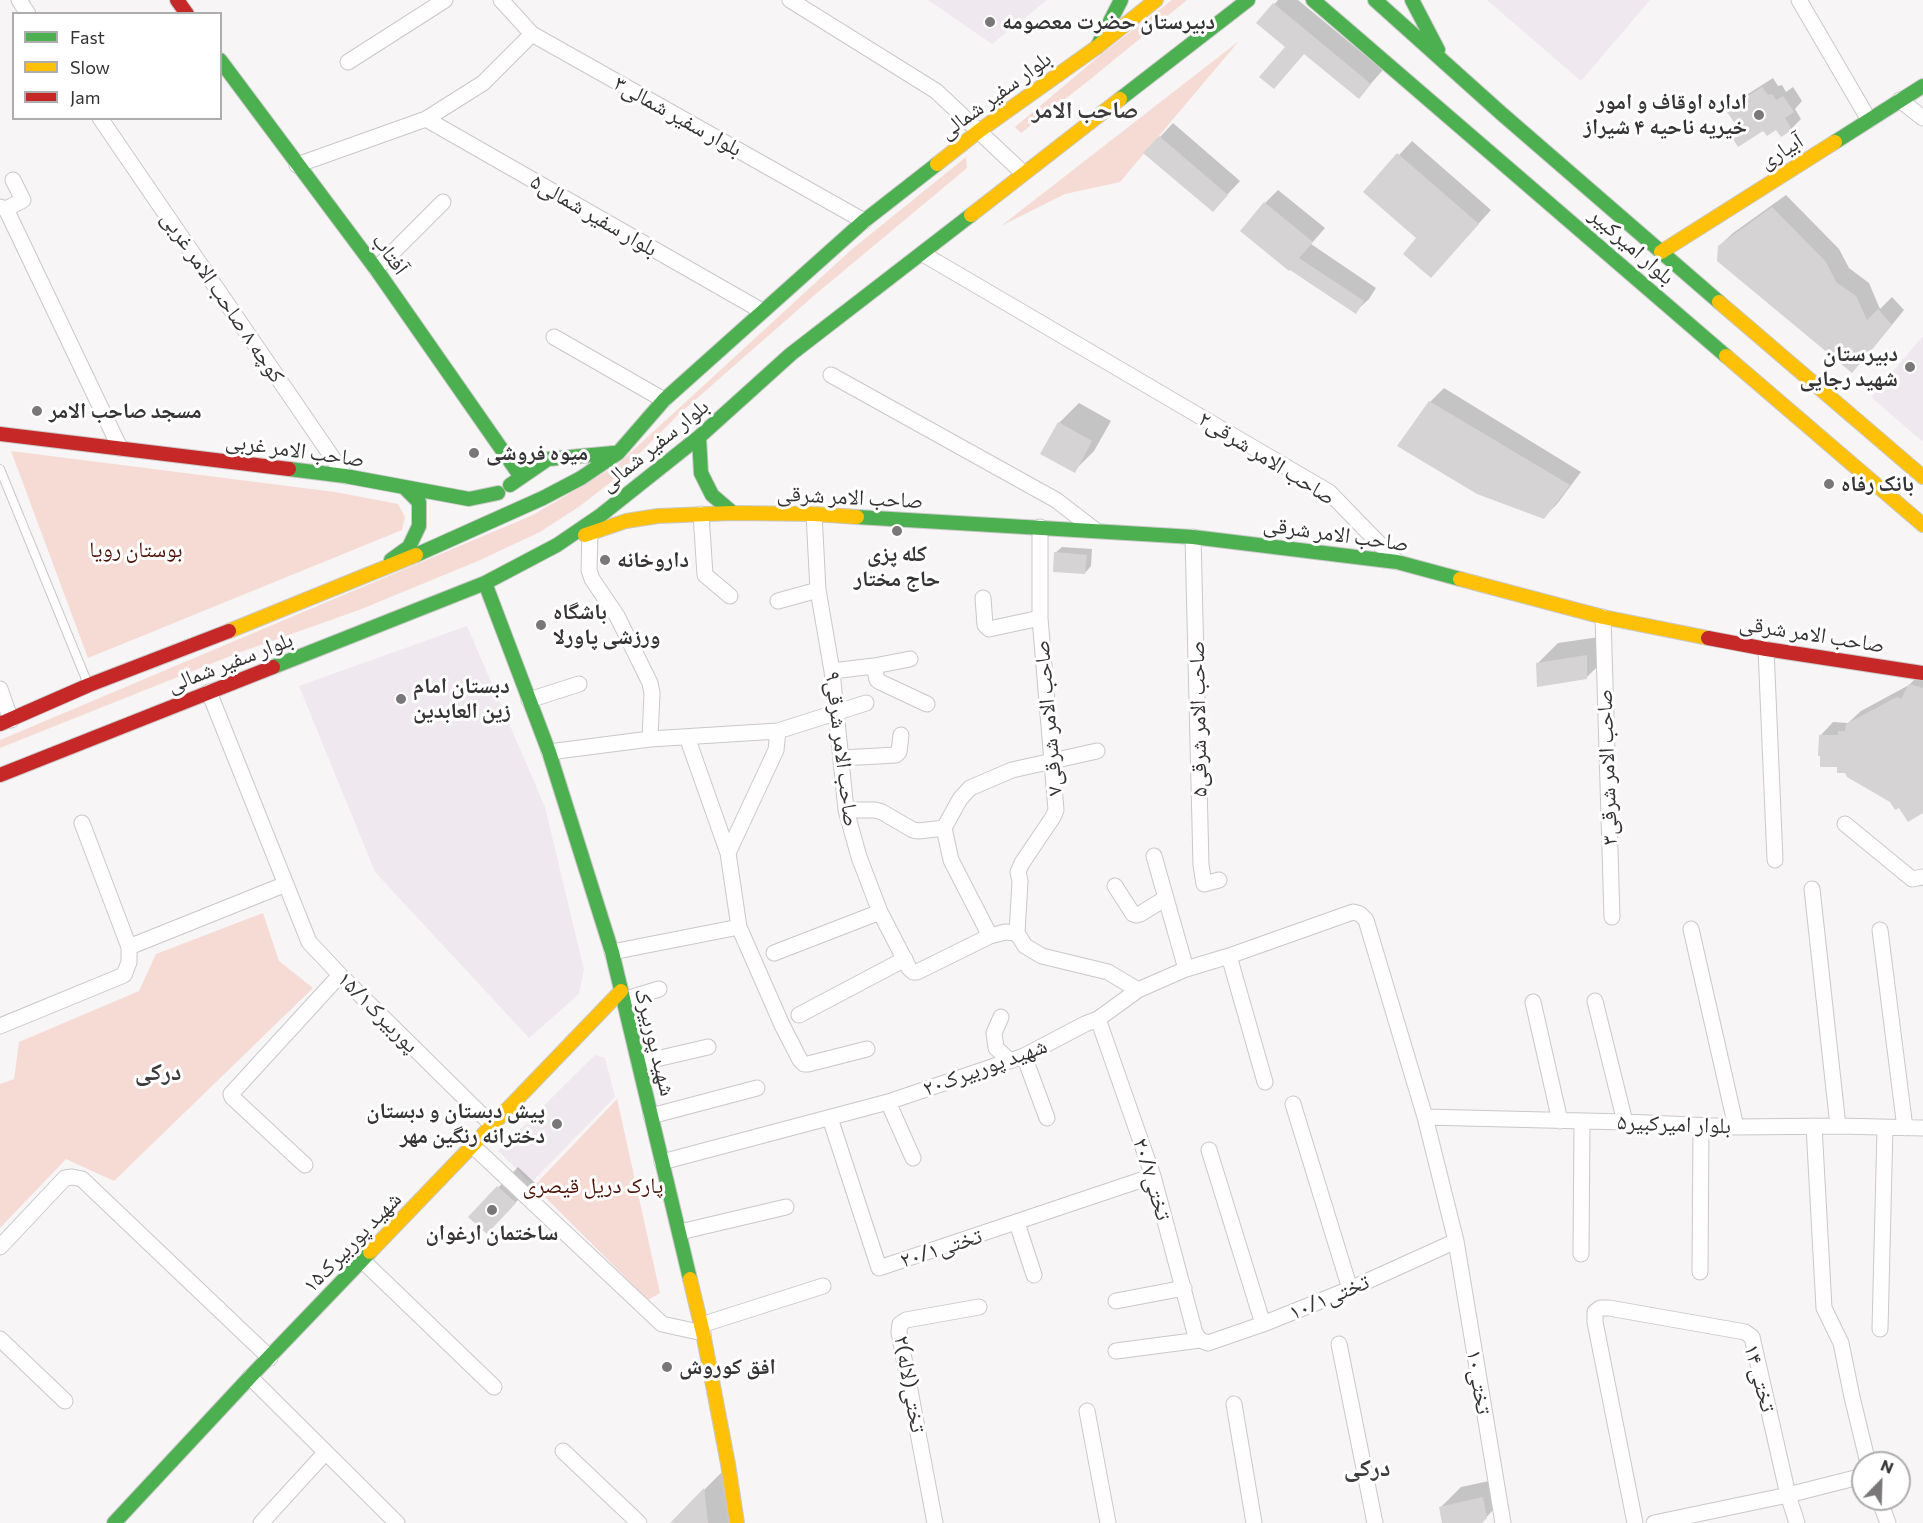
<!DOCTYPE html>
<meta charset="utf-8">
<style>
body{margin:0}
#map{position:relative;width:1923px;height:1523px;overflow:hidden;background:#f7f5f6;font-family:Commissioner,sans-serif}
canvas{display:block}
.legend{position:absolute;left:12px;top:12px;width:210px;height:108px;box-sizing:border-box;background:#fff;border:2px solid #aeadae;margin:0;padding:8px 10px;list-style:none;font-size:18px;color:#353334}
.legend li{display:flex;align-items:center;gap:12px;height:30px}
.legend b{width:30px;border:2px solid #aeadae}
.north{position:absolute;left:1851px;top:1451px;width:60px;height:60px;box-sizing:border-box;background:#fff;border:2px solid #aeadae;border-radius:50%;rotate:23deg;font-size:16px;font-weight:700;line-height:24px;text-align:center;color:#353334}
.north::after{content:'';display:block;margin:auto;width:21px;height:27px;background:#797778;clip-path:polygon(50% 0,100% 100%,50% 72%,0 100%)}
</style>
<div id="map">
<canvas width="1923" height="1523"></canvas>
<ul class="legend">
<li><b style="height:8px;background:#4caf50"></b>Fast</li>
<li><b style="height:8px;background:#ffc107"></b>Slow</li>
<li><b style="height:8px;background:#c62828"></b>Jam</li>
</ul>
<div class="north">N</div>
</div>
<script>
const ctx = document.querySelector('canvas').getContext('2d');
ctx.lineJoin = 'round';
function paint(path, color) { ctx.fillStyle = color; ctx.fill(path, 'evenodd'); }
const poly = rows => new Path2D(rows.map(r => 'M' + r).join(''));
function stroke(path, color, width, dash) { ctx.strokeStyle = color; ctx.lineWidth = width; ctx.lineCap = dash ? 'butt' : 'round'; ctx.setLineDash(dash || []); ctx.stroke(path); }
function label(font, color, halo, rows, align = 'center') {
  ctx.font = font + ' Commissioner,"Noto Naskh Arabic",sans-serif'; ctx.lineWidth = 6; ctx.setLineDash([]); ctx.textBaseline = 'middle'; ctx.strokeStyle = halo; ctx.fillStyle = color; for (const [text, x, y, turn = 0] of rows) {
    ctx.save(); ctx.translate(x, y); ctx.rotate((+turn || 0) * Math.PI / 180); ctx.textAlign = isNaN(turn) ? turn : align; if (halo) ctx.strokeText(text, 0, 0); ctx.fillText(text, 0, 0); ctx.restore();
  }
}
paint(poly([
 [928,0,1047,0,992,44],
 [1487,0,1650,0,1581,81],
 [1923,336,1923,442,1871,397],
 [467,626,545,807,584,970,579,994,529,1038,375,872,299,686],
 [595,1055,605,1058,615,1097,531,1183,498,1151]
]), '#efe8ee');
paint(poly([
 [1172,0,1187,0,1087,82,1021,133,1015,127,1104,52],
 [1239,41,1120,182,1065,194,1001,226],
 [966,157,967,168,817,293,678,415,611,482,580,506,540,532,478,561,359,610,238,653,0,748,0,740,533,515,616,466,851,250],
 [11,451,335,492,398,504,405,517,402,530,88,658],
 [263,913,279,961,313,988,114,1181,66,1159,0,1228,0,1084,14,1079,19,1042,139,991,156,954],
 [617,1099,660,1293,648,1300,534,1186]
]), '#f6dbd4');
paint(poly([
 [1278,0,1298,0,1383,70,1359,97,1305,52,1287,47,1258,23],
 [1773,78,1778,86,1782,85,1786,92,1793,87,1802,101,1795,109,1801,119,1791,129,1781,135,1776,128,1729,131,1737,123,1729,112,1748,94],
 [1173,123,1240,181,1213,210,1160,137],
 [1412,141,1491,210,1431,276,1419,238,1365,192],
 [1278,190,1325,228,1311,244,1376,288,1369,299,1355,312,1290,268,1265,203],
 [1786,195,1839,249,1849,268,1869,283,1880,309,1892,297,1904,310,1865,358,1852,371,1719,246,1733,233],
 [1444,388,1581,472,1557,504,1544,517,1399,445,1430,402],
 [1079,403,1111,421,1094,451,1074,471,1059,423],
 [1062,547,1092,549,1091,566,1085,573,1055,553],
 [1606,636,1607,657,1587,677,1538,663,1558,643],
 [1923,671,1923,812,1891,801,1839,766,1820,736,1833,722,1848,723,1861,711,1909,685],
 [518,1167,535,1183,506,1212,470,1217],
 [724,1470,730,1523,672,1523,705,1489],
 [1503,1478,1506,1496,1481,1523,1444,1523,1441,1507,1461,1487]
]), '#0003');
paint(poly([
 [1273,3,1371,84,1359,99,1304,54,1274,89,1259,77,1285,47,1256,23],
 [1762,87,1768,95,1772,94,1776,100,1783,96,1794,112,1785,118,1792,130,1781,137,1776,130,1767,136,1763,131,1738,147,1727,130,1736,125,1727,112,1738,105,1737,103],
 [1159,136,1228,195,1213,212,1143,153],
 [1397,153,1479,224,1431,278,1403,254,1416,238,1363,192],
 [1264,202,1313,242,1299,258,1364,301,1356,314,1290,270,1289,271,1240,231],
 [1772,207,1826,262,1836,282,1856,296,1867,320,1878,309,1892,325,1852,373,1717,261,1718,246],
 [1429,401,1570,485,1544,519,1477,494,1397,446],
 [1058,422,1092,441,1075,473,1040,454],
 [1054,552,1087,555,1085,574,1053,572],
 [1587,655,1587,679,1537,687,1536,663],
 [1909,684,1923,688,1923,813,1908,822,1899,808,1895,810,1890,802,1847,777,1845,773,1837,773,1837,767,1820,767,1820,756,1818,756,1819,735,1838,735,1838,731,1845,731,1846,724,1897,697,1901,699],
 [497,1186,516,1203,487,1234,468,1217],
 [704,1488,708,1523,670,1523],
 [1483,1497,1487,1518,1482,1523,1442,1523,1439,1507]
]), '#d5d3d4');
const lane = poly([
 [0,469,88,684]
]);
const street = poly([
 [19,0,28,14],
 [501,0,532,34,864,221],
 [790,0,936,91,1023,173],
 [1799,0,1869,120],
 [348,62,445,0],
 [1900,100,1923,118],
 [100,118,345,476],
 [426,119,762,311],
 [297,165,426,119,483,83,532,34],
 [0,207,6,209,23,200,13,180],
 [6,209,120,448],
 [923,254,1329,492,1397,562],
 [376,269,443,202],
 [554,337,664,400],
 [831,375,1056,500,1095,530],
 [701,514,705,575,730,596],
 [814,514,818,590,832,671,846,810,859,857,880,912,909,968,913,972,917,972,990,936,1005,932,1017,933],
 [590,533,589,570,592,579,617,616,650,683,652,693,650,739],
 [1193,537,1201,865,1204,884,1219,880],
 [983,598,985,625,989,629,1040,618],
 [778,601,818,590],
 [1603,617,1612,917],
 [1766,649,1775,860],
 [874,666,877,680,880,682,927,704],
 [832,671,874,666,910,659],
 [0,689,11,720],
 [209,692,309,942,340,975,492,1125],
 [529,700,579,684],
 [687,737,728,853,739,927,782,1025,800,1060,804,1064,808,1064,867,1049],
 [549,752,650,739,778,731,866,703],
 [841,758,896,755,899,752,901,735],
 [846,810,875,810,882,812,913,830,919,831,944,828],
 [1845,824,1912,879,1923,877],
 [728,853,776,750,778,731],
 [1154,856,1186,969],
 [1115,886,1133,914,1136,915,1140,914,1166,898],
 [1812,889,1838,1126],
 [1691,929,1736,1127],
 [1880,930,1905,1128],
 [1017,933,1020,881,1018,872,1022,863,1053,817,1056,810,1040,618,1040,527],
 [1017,933,1025,946,1042,956,1108,972,1138,990],
 [990,936,951,860,944,828,960,799,970,788,1012,770,1097,751],
 [129,947,286,884],
 [612,952,739,927],
 [774,953,880,912],
 [1229,956,1265,1082],
 [623,1000,659,989],
 [1595,1001,1625,1122],
 [1533,1002,1560,1121],
 [799,1015,905,959],
 [1001,1017,994,1033,996,1048,1010,1061],
 [1098,1019,1153,1176,1195,1333,1200,1340],
 [0,1026,124,975,129,962,129,947,82,823],
 [1024,1056,1047,1118],
 [639,1063,708,1047],
 [888,1102,913,1158],
 [1293,1104,1350,1289],
 [651,1116,757,1088],
 [1425,1117,1625,1122,1736,1127,1838,1126,1923,1128],
 [830,1118,879,1268,1153,1176],
 [1814,1126,1824,1308,1841,1343,1852,1397,1868,1463],
 [473,1146,662,1324,703,1333],
 [1209,1150,1263,1324],
 [662,1162,888,1102,1024,1056,1085,1024,1098,1019,1138,990,1186,969,1229,956,1353,912,1360,914,1366,920,1425,1117,1456,1241,1503,1523],
 [305,1165,232,1097,231,1094,340,975],
 [1017,1223,1034,1275],
 [680,1232,786,1207],
 [0,1247,65,1178,72,1177,82,1179,270,1358],
 [1581,1254,1582,1122],
 [363,1261,494,1387],
 [1700,1272,1701,1126],
 [1116,1301,1184,1288],
 [701,1325,823,1286],
 [1880,1329,1885,1128],
 [0,1339,65,1401],
 [1339,1344,1375,1523],
 [1116,1351,1200,1340,1208,1343,1263,1324,1350,1289,1456,1241],
 [250,1377,397,1523],
 [1234,1404,1254,1523],
 [1087,1411,1108,1523],
 [563,1451,639,1523],
 [1879,1499,1888,1523],
 [261,1523,325,1453],
 [935,1523,899,1332,900,1324,906,1320,979,1307],
 [1635,1523,1595,1322,1595,1312,1600,1308,1609,1308,1745,1332,1752,1337,1788,1495,1797,1523],
 [1654,1523,1788,1495,1863,1476]
]);
const fast = poly([
 [1313,0,1726,356],
 [1375,0,1502,114,1719,302],
 [1412,0,1438,50],
 [1097,47,1121,0],
 [220,60,376,269,521,477],
 [1120,99,1248,0],
 [1835,142,1923,86],
 [699,437,701,473,712,495,733,513],
 [289,469,345,476,469,499,498,493],
 [510,485,548,459,614,453],
 [857,517,1193,537,1397,562,1460,579],
 [416,555,543,498,581,478,618,453,664,400,864,221,937,164],
 [391,560,409,547,419,526,419,502,405,488],
 [485,583,549,752,612,952,690,1279],
 [273,667,485,583,557,545,601,515,699,437,791,354,971,215],
 [114,1523,250,1377,370,1252]
]);
const slow = poly([
 [937,164,979,131,1097,47,1156,0],
 [971,215,1120,99],
 [1661,252,1835,142],
 [1719,302,1923,477],
 [1726,356,1923,525],
 [585,535,626,521,658,516,733,513,814,514,857,517],
 [1460,579,1603,617,1708,638],
 [229,631,416,555],
 [370,1252,621,991],
 [690,1279,703,1333,728,1464,737,1523]
]);
const jam = poly([
 [177,0,187,14],
 [0,434,289,469],
 [1708,638,1766,649,1923,673],
 [0,724,89,685,229,631],
 [0,775,273,667]
]);
stroke(lane, '#cac8c9', 10);
stroke(street, '#cac8c9', 17);
stroke(fast, '#cac8c9', 16);
stroke(slow, '#cac8c9', 16);
stroke(jam, '#cac8c9', 16);
stroke(lane, '#fefefe', 8);
stroke(street, '#fefefe', 15);
stroke(fast, '#4caf50', 14);
stroke(slow, '#ffc107', 14);
stroke(jam, '#c62828', 14);
for (const [x, y, r, color] of [
 [990,22,6,"#797778"],
 [1759,115,6,"#797778"],
 [1910,367,6,"#797778"],
 [37,411,6,"#797778"],
 [474,453,6,"#797778"],
 [1829,484,6,"#797778"],
 [897,531,6,"#797778"],
 [605,560,6,"#797778"],
 [541,625,6,"#797778"],
 [401,699,6,"#797778"],
 [557,1124,6,"#797778"],
 [492,1210,6,"#797778"],
 [667,1367,6,"#797778"]
]) { const dot = new Path2D(); dot.arc(x, y, r, 0, 2 * Math.PI); ctx.fillStyle = color; ctx.fill(dot); stroke(dot, '#fff', 2); }
label('bold 22px', '#353334', '#fff', [
 ["دبیرستان حضرت معصومه",1002,22],
 ["اداره اوقاف و امور",1747,102,"right"],
 ["خیریه ناحیه ۴ شیراز",1747,127,"right"],
 ["دبیرستان",1898,354,"right"],
 ["شهید رجایی",1898,379,"right"],
 ["مسجد صاحب الامر",49,411],
 ["میوه فروشی",486,453],
 ["بانک رفاه",1841,484],
 ["کله پزی",897,554,"center"],
 ["حاج مختار",897,579,"center"],
 ["داروخانه",617,560],
 ["باشگاه",553,612],
 ["ورزشی پاورلا",553,637],
 ["دبستان امام",413,686],
 ["زین العابدین",413,711],
 ["پیش دبستان و دبستان",545,1111,"right"],
 ["دخترانه رنگین مهر",545,1136,"right"],
 ["ساختمان ارغوان",492,1233,"center"],
 ["افق کوروش",679,1367]
], 'left');
label('22px', '#353334', '#fff', [
 ["بلوار سفیر شمالی",995,95,-36],
 ["بلوار سفیر شمالی۳",678,116,29],
 ["آبیاری",1781,151,-32],
 ["بلوار سفیر شمالی۵",594,215,30],
 ["بلوار امیرکبیر",1632,246,41],
 ["آفتاب",390,254,54],
 ["کوچه ۸ صاحب الامر غربی",223,297,56],
 ["بلوار سفیر شمالی",654,445,-39],
 ["صاحب الامر غربی",295,450,8],
 ["۲صاحب الامر شرقی",1267,458,32],
 ["صاحب الامر شرقی",850,497,3],
 ["صاحب الامر شرقی",1336,534,8],
 ["صاحب الامر شرقی",1812,634,9],
 ["بلوار سفیر شمالی",230,662,-21],
 ["صاحب الامر شرقی۷",1048,718,-95],
 ["صاحب الامر شرقی۵",1198,719,-91],
 ["صاحب الامر شرقی۹",842,749,83],
 ["صاحب الامر شرقی۳",1607,767,-92],
 ["پوربیرک۱۵/۱",378,1012,45],
 ["شهید پوربیرک",655,1042,76],
 ["شهید پوربیرک۲۰",985,1067,-20],
 ["بلوار امیرکبیر۵",1674,1124,2],
 ["تختی۲۰/۷",1152,1179,73],
 ["شهید پوربیرک۱۵",352,1242,-46],
 ["تختی۲۰/۱",941,1248,-18],
 ["تختی۱۰/۱",1329,1297,-23],
 ["تختی ۱۴",1760,1378,75],
 ["تختی۱۰",1479,1382,81],
 ["۲تختی(لاله)",910,1384,80]
]);
label('22px', '#4c1406', '#fff', [
 ["بوستان رویا",136,550],
 ["پارک دریل قیصری",593,1186]
]);
label('bold 24px', '#3e3b3d', '#fff', [
 ["صاحب الامر",1085,110],
 ["درکی",158,1072],
 ["درکی",1367,1468]
]);
</script>
